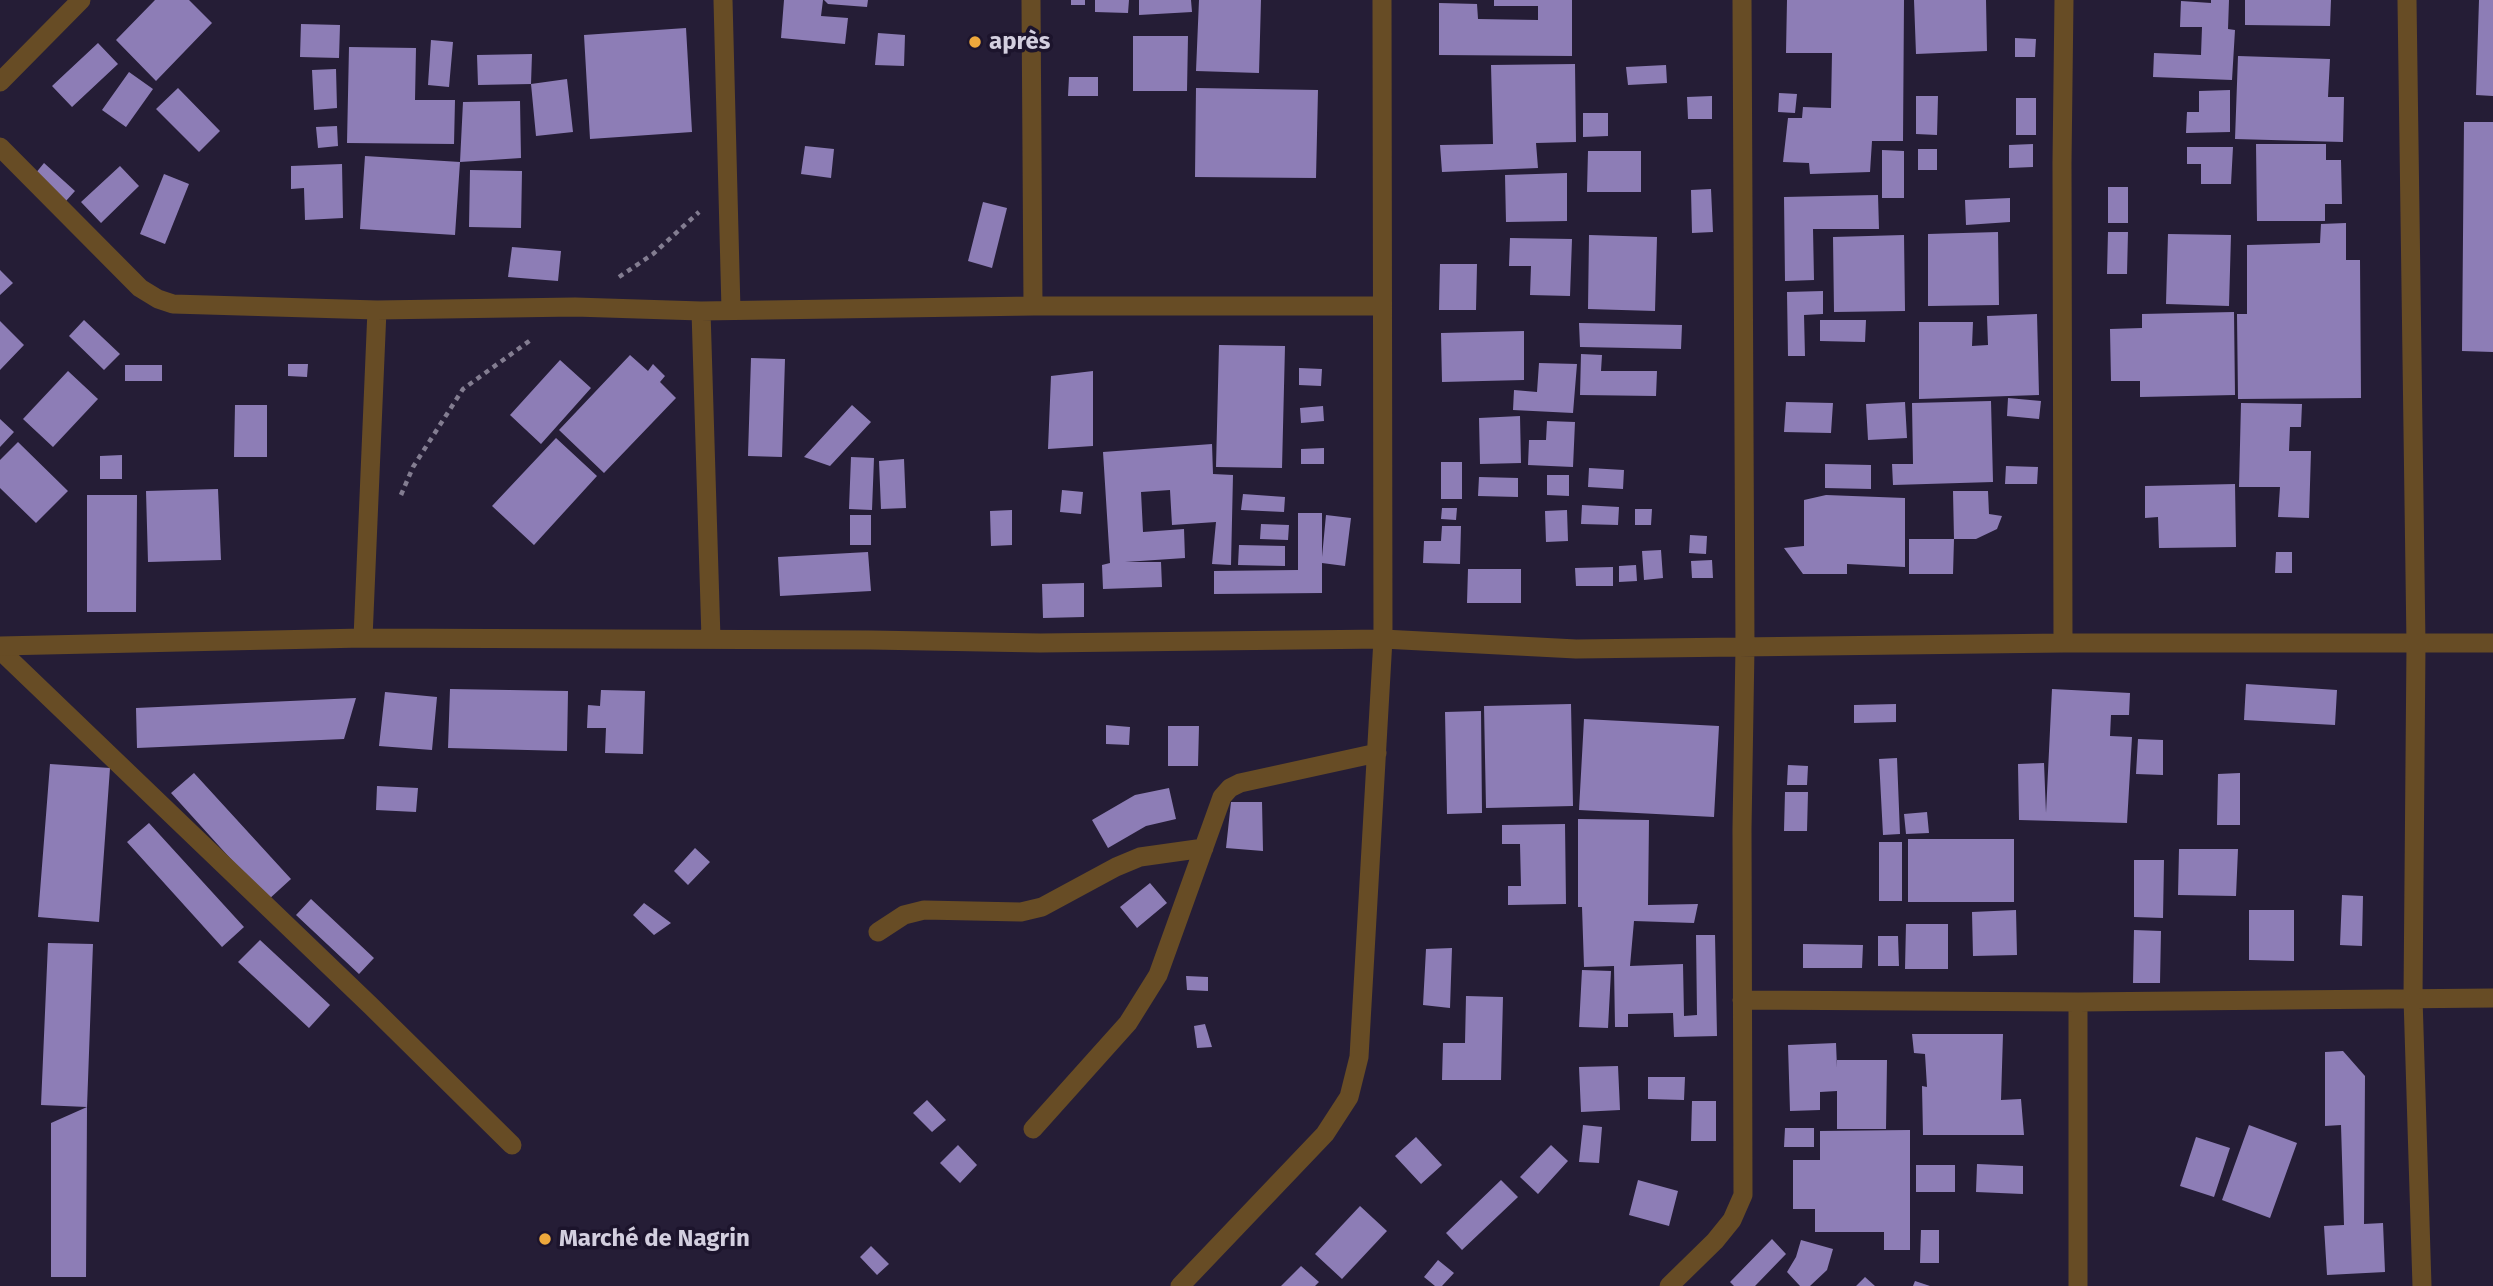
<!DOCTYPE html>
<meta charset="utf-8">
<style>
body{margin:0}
canvas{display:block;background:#251d36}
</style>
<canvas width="2493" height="1286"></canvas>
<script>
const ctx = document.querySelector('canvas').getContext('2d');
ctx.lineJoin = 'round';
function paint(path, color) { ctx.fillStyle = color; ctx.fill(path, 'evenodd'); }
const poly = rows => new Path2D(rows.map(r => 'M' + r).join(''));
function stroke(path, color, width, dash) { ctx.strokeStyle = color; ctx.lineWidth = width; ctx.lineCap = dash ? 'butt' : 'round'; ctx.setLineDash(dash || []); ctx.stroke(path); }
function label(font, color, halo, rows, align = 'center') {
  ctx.font = font + ' "Fira Sans",sans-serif'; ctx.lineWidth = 7; ctx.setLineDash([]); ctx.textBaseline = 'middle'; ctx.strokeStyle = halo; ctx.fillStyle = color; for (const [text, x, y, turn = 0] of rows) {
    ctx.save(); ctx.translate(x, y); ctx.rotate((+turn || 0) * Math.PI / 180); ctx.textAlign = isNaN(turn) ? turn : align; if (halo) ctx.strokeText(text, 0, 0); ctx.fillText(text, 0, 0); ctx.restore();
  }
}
paint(poly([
 [155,0,189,0,212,23,156,81,116,40],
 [784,0,823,0,821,16,848,18,845,44,781,38],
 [824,0,868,0,867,7,828,4],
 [1071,0,1085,0,1085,5,1071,5],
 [1095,0,1129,0,1128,13,1095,12],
 [1139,0,1191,0,1192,12,1139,15],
 [1199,0,1261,0,1259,73,1196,71],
 [1494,0,1572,0,1572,56,1439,55,1439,3,1477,4,1478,19,1538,20,1538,6,1494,6],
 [1787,0,1904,0,1903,141,1872,141,1870,172,1810,174,1809,163,1783,162,1788,118,1802,118,1803,107,1831,108,1832,53,1786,53],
 [1914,0,1986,0,1987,51,1916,54],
 [2211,0,2229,0,2228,29,2235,30,2232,80,2153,77,2154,53,2201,55,2202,27,2180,27,2181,1,2211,3],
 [2245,0,2331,0,2330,26,2245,25],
 [2479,0,2493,0,2493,96,2476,95],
 [301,24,340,25,339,58,300,57],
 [686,28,692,132,590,139,584,35],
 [878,33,905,35,904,66,875,65],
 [1133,36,1188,36,1187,91,1133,91],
 [2015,38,2036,39,2035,57,2015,57],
 [431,40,453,42,449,87,428,85],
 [98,43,118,64,72,107,52,86],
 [349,47,416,48,415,100,455,100,454,144,347,143],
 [532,54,531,84,567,79,573,132,536,136,531,84,478,85,477,55],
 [2238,56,2330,59,2328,97,2344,97,2343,142,2235,139],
 [1575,64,1576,142,1536,143,1538,168,1442,172,1440,145,1493,144,1491,65],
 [1666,65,1667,83,1628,85,1626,67],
 [336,69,337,108,314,110,312,70],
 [129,72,153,89,126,127,102,110],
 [1069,77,1098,77,1098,96,1068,96],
 [178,88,220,131,199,152,156,109],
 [1196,88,1318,90,1316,178,1195,177],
 [2230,90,2230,132,2186,133,2187,112,2199,112,2199,91],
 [1779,93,1797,94,1795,113,1778,112],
 [1712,96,1712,119,1688,119,1687,97],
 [1916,96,1938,96,1937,135,1916,134],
 [2016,98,2036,98,2036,135,2016,135],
 [520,101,521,158,460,162,463,102],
 [1583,113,1608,113,1608,136,1583,137],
 [2464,122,2493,122,2493,352,2462,351],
 [337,126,338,146,318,148,316,127],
 [2033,144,2033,167,2009,168,2009,145],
 [2256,144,2326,144,2326,160,2341,160,2342,204,2325,204,2325,221,2257,221],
 [805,146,834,149,831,178,801,174],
 [2187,147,2233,147,2231,184,2201,184,2201,164,2187,164],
 [1918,149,1937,149,1937,170,1918,170],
 [1882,150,1904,151,1904,198,1882,198],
 [1588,151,1641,151,1641,192,1587,192],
 [365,156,460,162,455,235,360,229],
 [44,163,75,191,66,201,35,174],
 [342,164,343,218,305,220,304,188,291,189,291,166],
 [120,166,139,186,101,223,81,202],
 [470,170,522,171,521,228,469,227],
 [1567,173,1567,221,1506,222,1505,175],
 [164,174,189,184,165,244,140,234],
 [2108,187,2128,187,2128,223,2108,223],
 [1711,189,1713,232,1692,233,1691,190],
 [1878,195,1879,229,1813,229,1814,280,1785,281,1784,197],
 [2010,198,2010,222,1966,225,1965,200],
 [983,202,1007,208,992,268,968,261],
 [2346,223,2346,260,2360,260,2361,398,2238,399,2237,314,2247,314,2247,245,2320,243,2321,224],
 [1998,232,1999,305,1928,306,1928,234],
 [2108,232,2128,232,2127,274,2107,274],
 [2168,234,2231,235,2229,306,2166,304],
 [1589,235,1657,237,1655,311,1588,309],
 [1904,235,1905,311,1834,312,1833,237],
 [1510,238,1572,239,1570,296,1530,295,1531,266,1509,266],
 [512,247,561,251,558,281,508,277],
 [1440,264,1477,264,1476,310,1439,310],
 [0,270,13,283,0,295],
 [1823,291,1823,314,1804,315,1805,356,1788,356,1787,292],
 [2234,312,2235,395,2140,397,2140,381,2111,381,2110,329,2142,328,2142,314],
 [2037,314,2039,395,1919,399,1919,322,1973,322,1972,346,1988,345,1987,316],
 [84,320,120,354,104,370,69,336],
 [1820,320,1866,320,1865,342,1820,341],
 [0,321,24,345,0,370],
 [1579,323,1682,325,1681,349,1580,347],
 [1524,331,1524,380,1442,382,1441,333],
 [1219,345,1285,346,1282,468,1216,467],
 [1581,354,1602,355,1601,371,1657,371,1656,396,1580,395],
 [630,355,648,371,653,364,665,376,660,382,676,398,604,473,559,430],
 [751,358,785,359,782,457,748,456],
 [560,360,591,388,541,444,510,415],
 [1539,363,1577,364,1573,413,1513,410,1514,390,1537,392],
 [288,364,308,364,307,377,288,376],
 [125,365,162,365,162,381,125,381],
 [1299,368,1322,369,1321,386,1299,385],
 [68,371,98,399,53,447,23,419],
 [1093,371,1093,446,1048,449,1051,376],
 [2008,398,2041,401,2039,419,2007,416],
 [1991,401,1993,482,1893,485,1892,464,1913,464,1912,403],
 [1786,402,1833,403,1831,433,1784,432],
 [1905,402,1907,438,1868,440,1866,404],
 [2241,403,2302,404,2301,427,2290,427,2289,451,2311,451,2309,518,2278,517,2280,487,2239,487],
 [235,405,267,405,267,457,234,457],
 [852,405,871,422,830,466,804,457],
 [1323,406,1324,421,1301,423,1300,408],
 [1520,416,1521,463,1480,464,1479,418],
 [0,419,14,432,0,447],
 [1547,421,1575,422,1573,467,1528,465,1529,440,1546,440],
 [556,438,597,476,534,545,492,506],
 [18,442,68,491,36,523,0,488,0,460],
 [1212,444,1213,474,1233,475,1231,565,1212,564,1216,522,1172,525,1170,490,1141,492,1143,532,1184,529,1185,558,1125,562,1161,562,1162,587,1103,589,1102,565,1110,563,1103,452],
 [1324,448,1324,464,1301,464,1301,449],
 [122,455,122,479,100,479,100,456],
 [851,457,874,458,872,510,849,509],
 [904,459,906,508,881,509,879,461],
 [1441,462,1462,462,1462,499,1441,499],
 [1825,464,1871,465,1871,489,1825,488],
 [2006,466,2038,467,2037,484,2005,484],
 [1589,468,1624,470,1623,489,1588,487],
 [1547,475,1569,475,1569,496,1547,495],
 [1479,477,1518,478,1518,497,1478,496],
 [2235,484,2236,547,2159,548,2158,517,2145,518,2145,486],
 [218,489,221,560,148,562,146,491],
 [1062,490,1083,492,1081,514,1060,512],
 [1953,491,1988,491,1989,514,2002,516,1997,529,1976,539,1954,539],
 [1243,494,1285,497,1284,512,1241,510],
 [87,495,137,495,136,612,87,612],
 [1826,495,1905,498,1905,567,1847,564,1847,574,1803,574,1784,548,1804,546,1804,500],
 [1582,505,1619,507,1618,525,1581,524],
 [1442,508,1457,508,1456,520,1441,519],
 [1635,509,1652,509,1651,525,1635,525],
 [1012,510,1012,545,991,546,990,511],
 [1567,510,1568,541,1546,542,1545,511],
 [1298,513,1322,513,1322,557,1326,515,1351,518,1345,566,1322,563,1322,593,1214,594,1214,571,1298,570],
 [850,515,871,515,871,545,850,545],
 [1261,524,1289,525,1288,540,1260,539],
 [1442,526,1461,526,1460,564,1423,563,1424,541,1441,541],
 [1690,535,1707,536,1706,554,1689,553],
 [1909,539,1954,539,1953,574,1909,574],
 [1239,545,1285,546,1285,566,1238,565],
 [1661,550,1663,578,1644,580,1642,551],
 [868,552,871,591,780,596,778,557],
 [2276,552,2292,552,2292,573,2275,573],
 [1712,560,1713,578,1692,578,1691,561],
 [1636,565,1637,581,1619,582,1619,566],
 [1613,567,1613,586,1576,586,1575,568],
 [1468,569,1521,569,1521,603,1467,603],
 [1084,583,1084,617,1043,618,1042,584],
 [2246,684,2337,690,2335,725,2244,720],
 [450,689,568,691,567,751,448,748],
 [2052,689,2130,693,2129,715,2111,715,2110,736,2132,737,2127,823,2019,820,2018,764,2044,763,2046,813],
 [601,690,645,691,643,754,605,753,606,728,587,728,588,705,600,706],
 [385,692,437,697,432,750,379,746],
 [356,698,344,739,137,748,136,708],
 [1571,704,1573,806,1486,808,1484,706],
 [1896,704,1896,722,1854,723,1854,705],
 [1481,711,1482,813,1447,814,1445,712],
 [1584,719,1719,726,1714,817,1579,810],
 [1106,725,1130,727,1129,745,1106,744],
 [1168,726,1199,726,1198,766,1168,766],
 [2138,739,2163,740,2163,775,2136,774],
 [1897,758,1900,834,1883,835,1879,759],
 [50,764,110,768,99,922,38,917],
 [1788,765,1808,766,1807,785,1787,785],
 [194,773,291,879,268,900,171,793],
 [2240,773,2240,825,2217,825,2218,774],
 [377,786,418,788,416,812,376,810],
 [1169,788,1176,819,1146,826,1108,848,1092,820,1135,795],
 [1785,792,1808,792,1807,831,1784,831],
 [1231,802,1262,802,1263,851,1226,848],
 [1927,812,1929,833,1906,834,1904,814],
 [1578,819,1649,820,1648,905,1698,904,1694,923,1634,921,1630,966,1683,964,1684,1016,1697,1015,1696,935,1715,935,1717,1036,1674,1037,1673,1013,1628,1014,1628,1027,1615,1027,1614,966,1584,967,1582,907,1578,907],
 [149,823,244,927,222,947,127,842],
 [1565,824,1566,904,1508,905,1508,886,1521,886,1520,844,1502,844,1502,825],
 [1908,839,2014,839,2014,902,1908,902],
 [1879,842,1902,842,1902,901,1879,901],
 [695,848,710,862,688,885,674,871],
 [2179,849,2238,849,2236,896,2178,895],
 [2134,860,2164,860,2163,918,2134,917],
 [1150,883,1167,903,1137,928,1120,907],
 [2342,895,2363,896,2362,946,2340,945],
 [311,899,374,958,359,974,296,915],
 [644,903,671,923,654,935,633,915],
 [2016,910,2017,955,1973,956,1972,912],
 [2249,910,2294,910,2294,961,2249,960],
 [1906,924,1948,924,1948,969,1905,969],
 [2134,930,2161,931,2160,983,2133,983],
 [1878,936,1898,936,1899,966,1878,966],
 [260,940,330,1005,309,1028,238,962],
 [48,943,93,944,87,1107,41,1105],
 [1803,944,1863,945,1862,968,1803,968],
 [1452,948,1450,1008,1423,1005,1426,949],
 [1582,970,1611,971,1608,1028,1579,1027],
 [1186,976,1208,977,1208,991,1187,990],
 [1466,996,1503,997,1501,1080,1442,1080,1443,1043,1465,1043],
 [1205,1024,1212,1047,1197,1048,1194,1026],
 [1912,1034,2003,1034,2001,1100,2021,1099,2024,1135,1923,1135,1922,1086,1927,1087,1925,1054,1914,1053],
 [1836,1043,1837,1068,1837,1060,1887,1060,1886,1129,1837,1129,1837,1091,1820,1092,1820,1110,1790,1111,1788,1045],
 [2343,1051,2365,1076,2364,1224,2383,1223,2385,1272,2327,1275,2324,1226,2344,1225,2341,1125,2325,1126,2325,1052],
 [1618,1066,1620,1110,1581,1112,1579,1067],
 [1648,1077,1685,1077,1684,1100,1648,1099],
 [927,1100,946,1120,932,1132,913,1113],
 [1692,1101,1716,1101,1716,1141,1691,1141],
 [87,1107,86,1277,51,1277,51,1123],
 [1583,1125,1602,1127,1599,1163,1579,1162],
 [2249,1125,2297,1143,2270,1218,2222,1200],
 [1785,1128,1814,1128,1814,1147,1784,1147],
 [1910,1130,1910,1250,1884,1250,1884,1232,1815,1232,1815,1209,1793,1209,1793,1160,1820,1160,1820,1131],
 [1416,1137,1442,1165,1421,1184,1395,1156],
 [2196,1137,2230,1148,2214,1197,2180,1186],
 [958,1145,977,1165,960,1183,940,1163],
 [1551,1145,1568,1161,1538,1194,1520,1177],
 [1977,1164,2023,1166,2023,1194,1976,1192],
 [1916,1165,1955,1165,1955,1192,1916,1192],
 [1501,1180,1518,1197,1462,1250,1446,1233],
 [1638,1180,1678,1191,1669,1226,1629,1215],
 [1360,1206,1387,1231,1342,1279,1315,1254],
 [1921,1230,1939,1230,1939,1263,1920,1263],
 [1772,1239,1786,1254,1755,1286,1734,1286,1730,1282],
 [1801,1240,1833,1249,1827,1270,1810,1286,1800,1286,1787,1272,1796,1257],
 [871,1246,889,1264,877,1275,860,1257],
 [1438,1260,1454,1273,1442,1286,1435,1286,1424,1277],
 [1301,1266,1319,1282,1315,1286,1281,1286],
 [1865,1277,1875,1286,1856,1286],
 [1915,1281,1930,1286,1913,1286]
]), '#8d7db6');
stroke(poly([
 [619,277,653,254,699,212],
 [401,495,413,467,463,389,532,339]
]), '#837d91', 4.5, [5, 5]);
stroke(poly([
 [0,650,371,1006,512,1145]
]), '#674c25', 19);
stroke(poly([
 [723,0,731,310],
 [1031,0,1033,306],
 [2407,0,2416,644,2413,998,2422,1286],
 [0,82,81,0],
 [0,147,140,288,158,299,173,304,377,310,575,307,701,311,1033,306,1382,306],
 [701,311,711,639],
 [363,638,377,310],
 [2063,643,2062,163,2064,0],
 [0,646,363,638,871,640,1040,643,1383,639,1576,649,2063,643,2493,643],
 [878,932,904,915,924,910,1021,912,1042,907,1116,867,1140,857,1204,848],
 [1742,1000,2078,1002,2493,998],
 [1033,1129,1128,1023,1158,975,1222,797,1230,788,1240,783,1377,753],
 [1180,1286,1325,1134,1349,1097,1359,1057,1383,639,1382,0],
 [1669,1286,1715,1241,1732,1220,1743,1195,1742,829,1745,647,1742,0],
 [2078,1286,2078,1002]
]), '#674c25', 19);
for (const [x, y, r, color] of [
 [975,42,7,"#eea83c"],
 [545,1239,7,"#eea83c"]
]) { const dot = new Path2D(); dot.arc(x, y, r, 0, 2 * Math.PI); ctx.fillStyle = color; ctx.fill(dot); stroke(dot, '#1c142c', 2.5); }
label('bold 24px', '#d3cfdf', '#1c142c', [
 ["après",989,42],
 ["Marché de Nagrin",559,1239]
], 'left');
</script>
